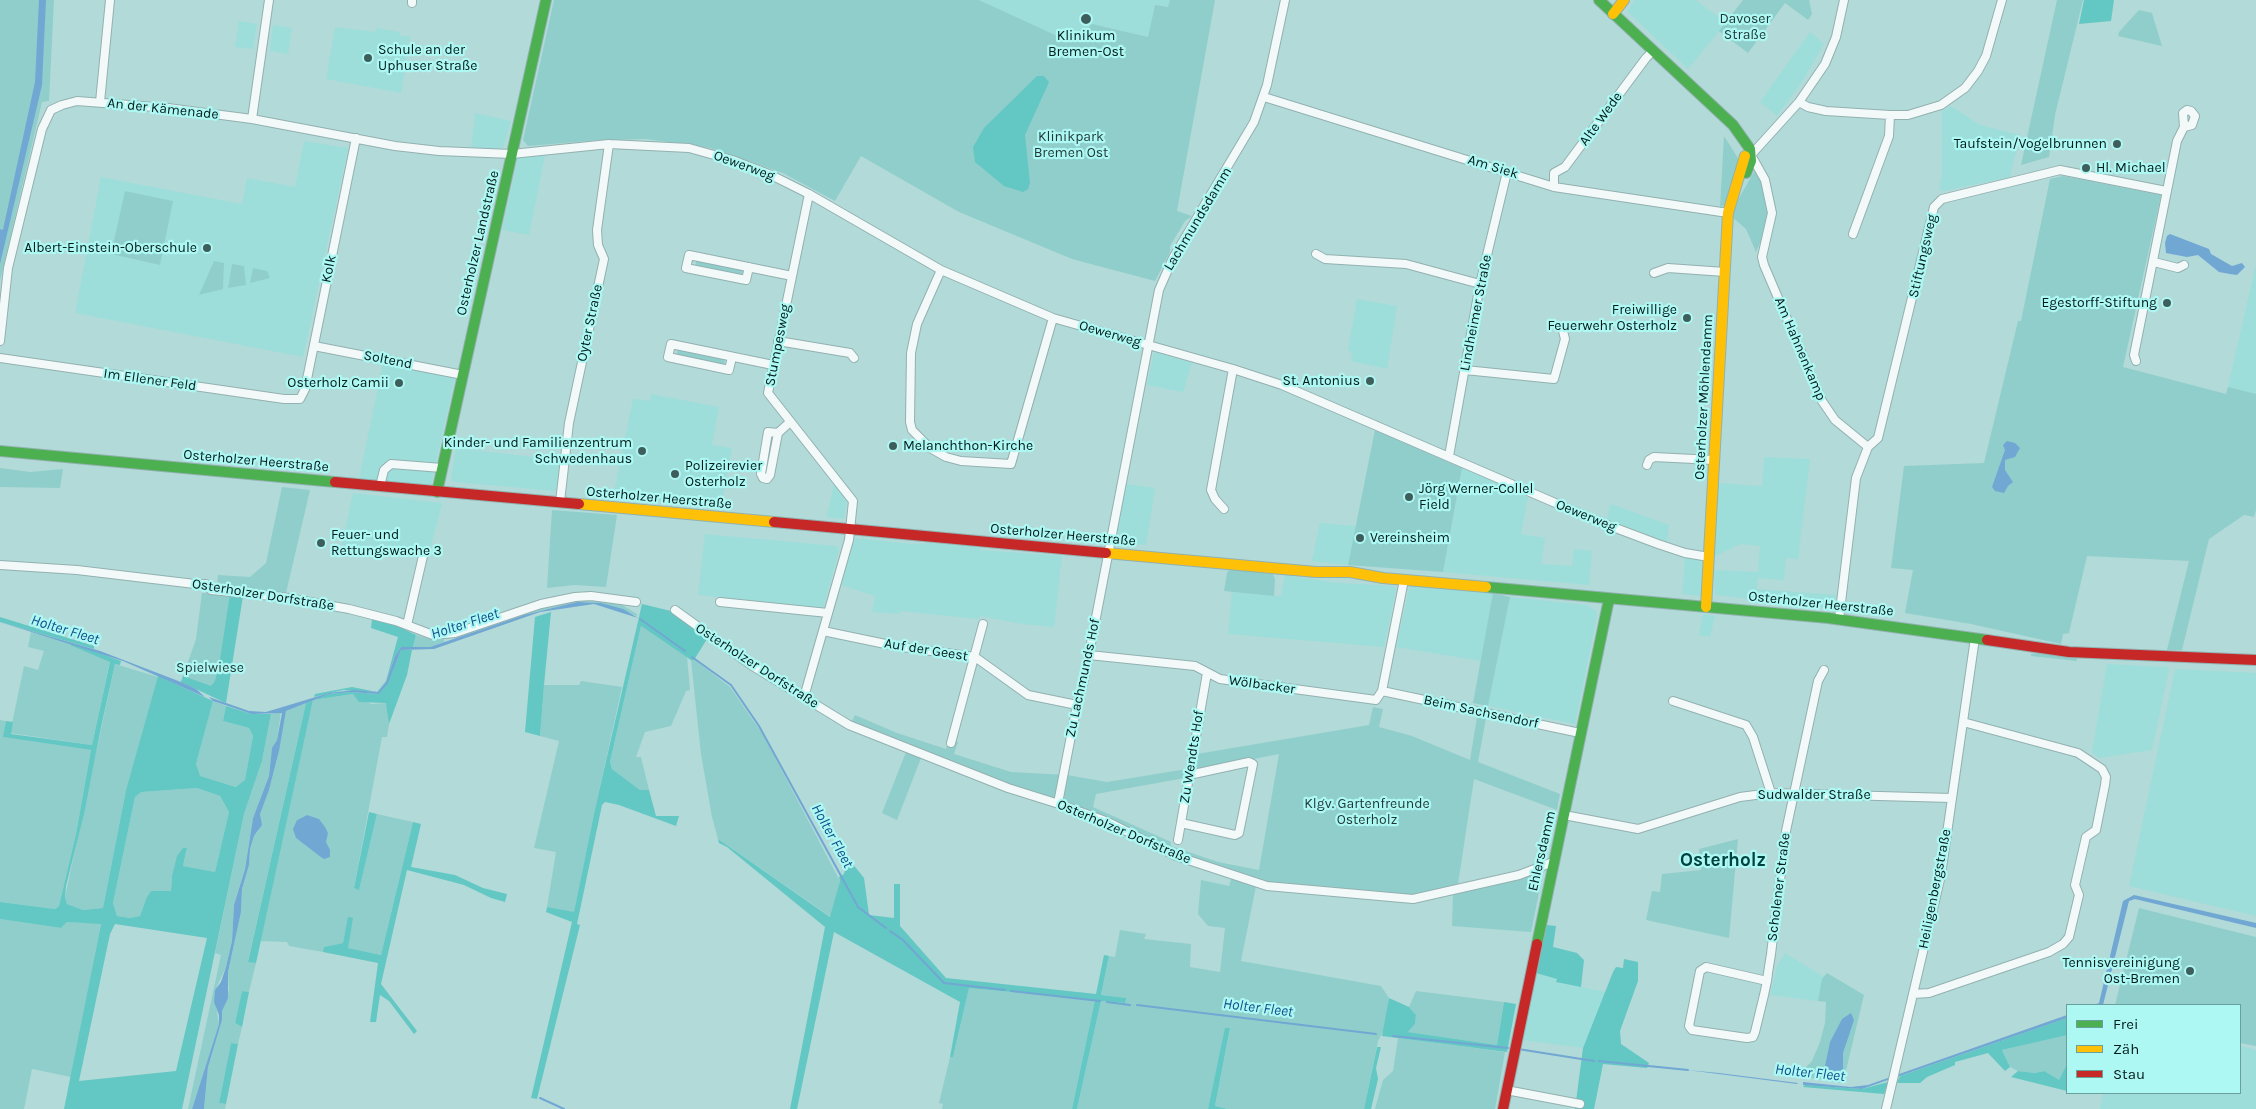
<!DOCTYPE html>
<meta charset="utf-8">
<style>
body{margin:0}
#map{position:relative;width:2256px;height:1109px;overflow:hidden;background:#b2dad8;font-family:Karla,sans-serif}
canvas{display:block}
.legend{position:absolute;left:2066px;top:1004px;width:175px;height:90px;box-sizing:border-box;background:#aef8f4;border:1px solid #68a09d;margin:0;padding:6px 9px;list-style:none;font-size:15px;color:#001b1a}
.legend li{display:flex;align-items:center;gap:10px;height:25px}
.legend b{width:25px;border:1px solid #68a09d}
</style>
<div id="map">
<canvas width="2256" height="1109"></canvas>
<ul class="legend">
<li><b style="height:6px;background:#4caf50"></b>Frei</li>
<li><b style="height:6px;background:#ffc107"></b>Zäh</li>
<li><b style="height:6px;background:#c62828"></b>Stau</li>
</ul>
</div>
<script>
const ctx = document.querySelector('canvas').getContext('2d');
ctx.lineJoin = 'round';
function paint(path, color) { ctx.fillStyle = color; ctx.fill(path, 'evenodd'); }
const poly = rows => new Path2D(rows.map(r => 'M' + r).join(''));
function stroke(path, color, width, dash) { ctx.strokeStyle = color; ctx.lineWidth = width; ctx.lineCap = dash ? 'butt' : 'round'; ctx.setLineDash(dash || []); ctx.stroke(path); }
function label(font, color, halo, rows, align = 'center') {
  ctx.font = font + ' Karla,sans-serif'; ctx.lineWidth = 4.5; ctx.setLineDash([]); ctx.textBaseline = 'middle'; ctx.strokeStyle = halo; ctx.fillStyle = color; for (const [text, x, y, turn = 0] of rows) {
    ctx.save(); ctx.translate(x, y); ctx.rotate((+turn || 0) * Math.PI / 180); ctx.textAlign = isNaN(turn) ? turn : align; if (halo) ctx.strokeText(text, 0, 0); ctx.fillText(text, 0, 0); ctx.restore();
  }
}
paint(poly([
 [979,0,1170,0,1168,7,1155,5,1148,37,1092,25,1080,36,1071,40,1064,39],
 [1635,0,1696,0,1726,23,1688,69,1627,11],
 [239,21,257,24,253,49,235,47],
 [273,25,292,28,288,54,270,51],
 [335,27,375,32,376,28,400,32,400,36,410,36,401,93,326,79],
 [1810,32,1824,44,1803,80,1777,116,1760,102],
 [1951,106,1980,125,2020,135,2010,177,1944,191,1939,189,1942,175,1942,111],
 [475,113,511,121,503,148,471,149],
 [304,141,348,148,303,357,75,313,101,177,242,204,247,178,295,187],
 [545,156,529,235,502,230,518,157],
 [2256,264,2256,394,2228,387],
 [1357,299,1397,306,1387,369,1351,361,1352,352,1348,350],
 [1154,352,1192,363,1183,392,1147,385],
 [383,363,455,378,431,485,359,479],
 [651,394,719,407,712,445,732,448,721,507,613,497,633,399,650,401],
 [456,448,560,460,556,491,454,482,451,478],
 [1764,457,1810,459,1798,559,1786,558,1784,580,1758,578,1757,589,1836,595,1834,608,1715,595,1714,570,1758,572,1760,546,1740,544,1714,557,1718,483,1762,486],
 [1462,468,1528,497,1521,534,1545,538,1541,564,1572,566,1574,549,1592,551,1589,585,1443,572],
 [834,484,847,500,844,519,827,517],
 [1126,484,1155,488,1146,545,1122,543,1119,540,1118,530],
 [353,493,442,503,429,554,364,547,362,558,340,553],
 [1611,504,1669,525,1667,542,1607,519],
 [1320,523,1356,526,1348,565,1312,561],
 [705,534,837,546,839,551,823,608,698,595],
 [855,538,913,544,930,543,979,547,981,550,1062,556,1054,627,1022,624,980,616,979,619,900,611,899,614,872,612,875,596,841,585],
 [1685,557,1700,560,1704,565,1702,596,1682,594],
 [1285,575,1337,583,1394,586,1396,589,1384,647,1228,634,1232,592,1281,596],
 [1410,586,1493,593,1481,661,1396,647],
 [1510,597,1587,605,1596,611,1597,616,1575,724,1488,706],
 [1703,614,1715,616,1710,637,1699,635],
 [2107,664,2167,667,2169,670,2152,750,2099,758,2092,752],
 [2175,669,2256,673,2256,916,2129,886],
 [1785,953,1824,977,1818,1001,1770,995,1777,966],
 [1536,973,1557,979,1556,982,1606,992,1583,1048,1522,1040],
 [2240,1046,2256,1050,2256,1109,2100,1109,2103,1093,2240,1093]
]), '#9ddedb');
paint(poly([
 [0,0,54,0,49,101,42,102,0,281],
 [554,0,979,0,1064,39,1071,40,1080,36,1092,24,1148,37,1155,5,1168,7,1170,0,1215,0,1177,211,1192,216,1185,221,1170,246,1170,252,1155,281,1072,259,959,212,861,156,835,201,783,173,710,148,646,139,599,140,528,146,523,140],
 [1743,0,1809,0,1812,14,1808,20,1785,3,1748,53,1719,31],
 [2057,0,2083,0,2055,115,2049,157,2021,165],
 [2139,10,2152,13,2162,46,2118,36,2119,32],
 [1724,136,1741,163,1725,205,1720,207],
 [1755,170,1763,186,1769,214,1764,234,1756,252,1746,229,1732,217,1739,198],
 [2063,176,2161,195,2123,367,2226,394,2228,387,2256,394,2256,510,2254,517,2244,515,2209,539,2182,650,2167,650,2189,561,2087,556,2069,633,2063,634,2061,644,1971,624,1905,613,1913,570,1891,568,1904,466,1984,463,2018,321,2021,321,2050,179],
 [125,191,173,201,160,265,111,254],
 [697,258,743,268,741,277,695,267],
 [214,261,224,263,223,289,199,295],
 [232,264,244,266,246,285,228,288],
 [253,268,267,271,270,278,250,283],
 [678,348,725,358,724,366,676,356],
 [1375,430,1462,468,1443,572,1348,565],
 [0,468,30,472,63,469,60,488,0,487],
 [282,487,310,490,286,593,217,585,218,575,250,577,266,563],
 [552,510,617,515,606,587,575,585,547,588],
 [1230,569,1273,574,1275,579,1274,596,1224,591,1227,573],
 [202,593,230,594,226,703,181,682,196,639],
 [1493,593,1510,597,1488,706,1473,703],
 [588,599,622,605,637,614,637,616,601,603,577,602,524,615,455,638,455,635,555,602],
 [641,626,687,657,690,690,686,691,671,726,645,732,636,757,641,757,649,790,640,790,612,769,610,762],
 [31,632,71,643,70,645,110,661,92,745,10,733,24,666,38,670,44,651,28,647],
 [416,635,435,640,444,639,444,642,430,647,413,647],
 [2040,653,2076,657,2077,661,2031,656,2031,654],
 [691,660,695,660,730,687,762,733,840,881,831,917,718,839,712,817,701,754],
 [115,664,158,677,126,790,103,908,83,910,67,904,65,897],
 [581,681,622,687,595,809,574,913,547,907,556,852,534,848,559,741,540,736,544,685,579,685],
 [353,694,371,704,387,703,389,724,387,737,382,737,354,888,359,889,377,814,413,822,381,955,348,948,349,917,343,943,325,947,323,952,289,946,287,942,260,941,313,700],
 [307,815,328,833,318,855,296,838,297,820],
 [213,701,226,706,223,721,249,728,253,736,245,781,237,787,199,776,196,764],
 [306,703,248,961,256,963,249,992,242,991,235,1023,242,1027,238,1044,231,1043,219,1103,226,1104,225,1109,204,1109,208,1067,222,1020,222,1011,229,990,228,972,241,912,242,889,249,865,250,849,254,836,259,830,261,807,269,790,277,759,286,711],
 [1373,707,1383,709,1379,727,1412,736,1470,760,1477,717,1486,718,1478,762,1560,794,1557,810,1474,779,1458,884,1412,895,1378,894,1275,884,1182,856,1134,832,1009,786,851,723,855,715,897,733,946,749,949,739,958,742,954,754,1011,772,1067,775,1107,782,1187,769,1191,755,1369,725],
 [1279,754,1259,870,1218,862,1171,846,1171,842,1093,807,1096,794,1185,778,1193,771],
 [281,711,277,740,272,749,269,776,253,818,245,868,234,905,232,941,226,967,217,986,216,1006,219,1024,192,1109,188,1109,221,955,215,953,244,814,262,761,271,714],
 [0,720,6,721,4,737,91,750,76,834,59,906,55,909,0,902],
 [906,752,921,758,897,820,882,813],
 [197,788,220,796,229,812,215,872,183,866,187,849,172,876,171,891,146,899,140,916,130,918,117,916,113,903,135,797,140,792],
 [1738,839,1729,938,1646,920,1652,891,1660,892,1662,874,1701,870,1699,849],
 [1544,868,1531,932,1452,926,1453,894],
 [1231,879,1256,886,1241,961,1381,986,1389,998,1384,1030,1378,1041,1364,1109,1228,1109,1215,1106,1230,1029,1226,1028,1208,1109,1077,1109,1101,1001,1125,1003,1125,998,1101,995,1109,956,1115,957,1120,930,1146,934,1144,939,1191,944,1190,967,1220,972,1225,928,1208,926,1198,914,1201,880,1229,886],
 [2139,908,2256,937,2256,1046,2240,1043,2240,1005,2115,1005],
 [0,919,61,928,67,922,101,923,71,1077,32,1069,24,1109,0,1109],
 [1827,973,1864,995,1843,1083,1797,1076,1812,1061,1820,1042,1825,1023,1826,1002,1818,1001,1822,979],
 [969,988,1095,1000,1072,1109,942,1109,943,1104,939,1103,950,1057,953,1057],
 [1416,991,1504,1002,1497,1045,1408,1032,1415,1024,1416,1015,1409,1007],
 [2064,1035,2067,1035,2067,1064,2059,1081,2044,1071,2035,1073,2018,1071,2010,1067,2002,1050],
 [1398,1038,1505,1052,1495,1109,1375,1109,1383,1080,1393,1071]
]), '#90cecb');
paint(poly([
 [2084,0,2114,0,2111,21,2079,24],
 [1037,76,1044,76,1049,82,1025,135,1030,183,1028,189,1023,192,1004,186,975,162,973,147,984,128],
 [230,594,243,596,226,703,181,682,183,676,211,686,215,681,219,666],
 [642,604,675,612,707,639,694,660,691,660,641,626,610,762,612,769,640,790,649,790,656,816,679,816,676,826,619,805,605,802,602,805,577,924,580,925,537,1099,531,1098,572,922,546,912,547,907,574,912,595,809],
 [551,612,544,685,540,736,525,732,535,617],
 [0,617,94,646,94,649,0,622],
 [372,619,393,624,416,635,413,647,401,647,395,656,386,682,378,692,343,690,314,697,315,694,352,687,377,692,386,681,398,637,371,628],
 [71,643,121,661,120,665,115,664,101,727,84,814,66,886,65,897,67,904,83,910,103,908,126,790,158,676,213,701,196,764,200,776,236,787,245,780,253,736,249,728,223,721,226,706,252,714,271,714,262,761,244,814,182,1109,64,1109,101,924,67,922,61,928,0,919,0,902,55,909,59,906,76,834,91,750,3,737,6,721,13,722,11,734,92,745,110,662,70,645],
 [197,788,220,796,229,812,215,872,183,866,187,848,183,848,177,856,172,876,171,891,151,891,146,899,140,916,130,918,117,916,113,903,135,797,141,792],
 [115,924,207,938,176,1071,79,1081,110,934],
 [401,650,412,650,407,675,389,724,386,703,359,702,353,694,313,700,256,963,248,962,306,703,313,700,329,694,350,692,379,694,388,682],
 [369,812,377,814,359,890,354,888],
 [413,822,421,824,411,867,455,875,483,888,507,894,505,902,491,898,464,885,407,870,381,984,417,1031,414,1034,389,1001,380,995,376,1022,370,1022,378,963,323,952,324,947,343,943,348,917,353,918,348,948,381,955],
 [718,839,830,917,840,881,839,877,844,874,848,858,864,878,869,915,894,918,894,884,900,884,900,926,946,978,1096,994,1104,955,1109,956,1101,995,1126,998,1125,1003,1101,1001,1077,1109,1072,1109,1095,1000,969,988,953,1057,950,1057,960,1002,834,932,797,1109,790,1109,825,927,727,847,719,843],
 [1547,925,1556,926,1553,947,1577,953,1584,960,1581,987,1556,982,1557,979,1536,973],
 [1624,959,1638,962,1638,981,1620,1031,1621,1044,1649,1063,1647,1068,1603,1064,1594,1109,1575,1109,1583,1048,1613,972,1616,967,1623,968],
 [242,991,249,992,242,1027,235,1023],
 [1389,998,1409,1007,1416,1015,1415,1024,1408,1032,1497,1045,1504,1002,1516,1004,1507,1052,1382,1036],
 [2067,1018,2067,1035,2002,1050,2010,1067,2005,1071,1988,1053,1955,1062,1955,1065,1927,1077,1920,1083,1897,1083,1900,1076],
 [1225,1028,1230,1028,1215,1106,1228,1109,1208,1109],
 [231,1043,238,1044,226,1104,219,1103],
 [1377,1047,1381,1047,1376,1068,1378,1079,1371,1109,1364,1109],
 [2067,1064,2067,1091,2011,1077,2018,1071,2035,1073,2044,1071,2059,1080],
 [1888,1082,1884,1094,1803,1087,1805,1085,1862,1089]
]), '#63c7c4');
paint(poly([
 [39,0,46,0,42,85,0,264,0,229,3,230,4,225,35,82],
 [2170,234,2209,249,2211,254,2232,266,2242,263,2245,267,2237,275,2230,274,2219,272,2198,255,2187,257,2166,253,2165,243,2167,236],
 [2007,441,2015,443,2020,448,2015,457,2005,460,2005,470,2013,482,2008,486,2004,493,1995,491,1992,487,2005,450,2003,445],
 [577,602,601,603,623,609,638,618,594,604,540,612,434,649,401,650,388,683,379,694,350,692,329,694,286,711,279,751,269,790,260,814,262,825,254,836,250,849,249,865,242,889,241,912,228,972,228,998,222,1011,222,1020,208,1067,204,1109,192,1109,219,1024,219,1015,214,1002,215,990,221,982,226,967,232,941,234,905,245,869,253,818,269,776,272,748,277,740,282,713,252,714,213,701,209,697,249,711,266,712,329,693,353,690,378,692,386,682,395,656,401,647,430,647,524,615],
 [0,622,100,651,181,682,196,689,205,697,123,661],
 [307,815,319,819,325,827,328,833,326,842,330,850,330,857,324,859,318,855,296,838,293,829,297,820],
 [2134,895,2256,923,2256,928,2135,899,2129,901,2103,1005,2094,1005,2099,1003,2123,901],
 [1851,1013,1854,1020,1843,1053,1843,1070,1831,1072,1825,1066,1830,1042,1842,1019],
 [2067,1015,2067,1018,1862,1089,1803,1085,1803,1082,1851,1087,1868,1085],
 [1687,1070,1719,1073,1798,1083,1797,1084]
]), '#71a7d3');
stroke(poly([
 [640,619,685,651],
 [692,657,731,685,759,726,858,907,886,928],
 [890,931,903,940,944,983,1005,990],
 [1011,991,1100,1001],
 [1107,1002,1130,1005],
 [1137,1005,1376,1034],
 [1393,1036,1508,1048],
 [1518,1049,1594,1061],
 [1599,1061,1688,1070],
 [540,1098,564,1109]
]), '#71a7d3', 2);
const street = poly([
 [412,0,412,3],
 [1844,0,1836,37,1825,64,1799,102,1751,155,1765,180,1772,213,1762,257,1764,265,1822,401,1835,420,1868,447],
 [1264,97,1554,187,1728,213],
 [100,102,110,0],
 [1799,102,1808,107,1826,111,1890,115,1908,115,1941,105,1965,88,1978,71,1986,56,2002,0],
 [252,119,269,0],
 [1554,187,1554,173,1565,167,1646,58,1653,51],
 [1853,234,1889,136,1890,115],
 [1316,254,1325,259,1406,264,1480,284],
 [2154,262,2178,268,2184,265],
 [749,267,746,280,686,268,689,255,792,276],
 [941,270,917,324,911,353,910,422,912,430,930,448,946,457,961,461,1011,464,1053,318],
 [1654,273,1668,268,1725,272],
 [0,341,8,268,42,129,51,110,62,105,77,101,168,108,252,119,395,146,439,151,512,154,609,144,689,148,732,160,771,175,809,194,941,270,1053,318,1233,369,1282,385,1597,521,1658,544,1685,553,1709,557],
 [778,341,850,353,854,358],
 [314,346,463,375],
 [732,357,729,370,668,357,671,344,773,365],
 [0,358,284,399,300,399,305,389,356,138],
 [2136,361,2134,355,2177,141,2184,127,2192,125,2195,116,2191,111,2187,110,2183,113,2184,127],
 [1465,370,1554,379,1565,339,1562,327],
 [778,433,768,432,761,474,763,478,767,479,770,475,778,433,790,422],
 [1449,456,1480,284,1507,172],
 [1647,465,1649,460,1654,457,1714,460],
 [380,486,384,470,391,464,442,468],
 [560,502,569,423,604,259,598,245,597,230,609,144],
 [1224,509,1215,499,1211,490,1233,369],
 [0,565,77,570,195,584,206,584,211,590,282,597,349,609,396,621,433,635,455,633,541,604,575,597,591,596,636,602],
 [720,602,828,613],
 [675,610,751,665,849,725,1008,788,1059,804,1108,822,1176,856,1267,886,1413,899,1519,875,1553,862],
 [1839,619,1856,478,1868,447,1878,438,1934,207,1942,199,2060,170,2166,191],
 [407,625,423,556],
 [823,631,895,646,975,657,1028,695,1077,705],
 [1089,655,1195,666,1220,679,1376,700,1382,691,1404,580],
 [1382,691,1580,733],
 [804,697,849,540,853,501,768,393,809,194],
 [1673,701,1746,725,1753,737,1771,793],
 [951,743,983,624],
 [1058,803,1077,705,1083,685,1159,290,1173,258,1254,122,1267,85,1285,0],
 [1564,815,1638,829,1740,797,1771,793,1951,798],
 [1181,823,1235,835,1239,833,1253,764,1249,762,1189,775],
 [1178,840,1207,673],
 [1767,981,1706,967,1700,971,1689,1026,1692,1030,1747,1038,1753,1037,1755,1032,1764,995,1767,981,1768,973,1771,954,1786,831,1818,681,1824,670],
 [1913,994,1929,993,2049,952,2063,944,2069,937,2079,895,2075,885,2086,837,2096,830,2105,785,2106,777,2102,769,2078,753,1963,722],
 [1506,1090,1580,1104],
 [1886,1109,1941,875,1975,638]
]);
const fast = poly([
 [1599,0,1733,125,1750,149,1751,161,1746,173],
 [0,451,335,482],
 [437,492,546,0],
 [1486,587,1828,618,1987,640],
 [1537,944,1609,599]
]);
const slow = poly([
 [1613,14,1624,0],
 [579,504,774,522],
 [1106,553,1316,572,1350,572,1383,578,1486,587],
 [1706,607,1728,213,1745,156]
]);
const jam = poly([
 [335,482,579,504],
 [774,522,1106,553],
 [1987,640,2069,652,2256,660],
 [1503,1109,1537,944]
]);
stroke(street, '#92b1b0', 10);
stroke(fast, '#92b1b0', 12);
stroke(slow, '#92b1b0', 12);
stroke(jam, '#92b1b0', 12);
stroke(street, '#f3f9f9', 8);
stroke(fast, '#4caf50', 10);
stroke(slow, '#ffc107', 10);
stroke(jam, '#c62828', 10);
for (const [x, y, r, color] of [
 [1086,19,6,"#3e5e5c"],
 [368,58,5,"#3e5e5c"],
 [2117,144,5,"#3e5e5c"],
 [2086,168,5,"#3e5e5c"],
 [207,248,5,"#3e5e5c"],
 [2167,303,5,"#3e5e5c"],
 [1687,318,5,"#3e5e5c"],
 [1370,381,5,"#3e5e5c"],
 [399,383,5,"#3e5e5c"],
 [893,446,5,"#3e5e5c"],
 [642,451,5,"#3e5e5c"],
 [675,474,5,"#3e5e5c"],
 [1409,497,5,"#3e5e5c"],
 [1360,538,5,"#3e5e5c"],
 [321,543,5,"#3e5e5c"],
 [2190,971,5,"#3e5e5c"]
]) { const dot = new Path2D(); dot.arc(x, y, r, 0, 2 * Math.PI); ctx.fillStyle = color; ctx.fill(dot); stroke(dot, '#aef8f4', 2); }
label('14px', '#1f3635', '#aef8f4', [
 ["Davoser",1745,19],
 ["Straße",1745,35],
 ["Klinikpark",1071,137],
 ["Bremen Ost",1071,153],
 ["Spielwiese",210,668],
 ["Klgv. Gartenfreunde",1367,804],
 ["Osterholz",1367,820]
]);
label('14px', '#001b1a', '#aef8f4', [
 ["Klinikum",1086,36,"center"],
 ["Bremen-Ost",1086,52,"center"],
 ["Schule an der",378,50,"left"],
 ["Uphuser Straße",378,66,"left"],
 ["Taufstein/Vogelbrunnen",2107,144],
 ["Hl. Michael",2096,168,"left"],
 ["Albert-Einstein-Oberschule",197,248],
 ["Egestorff-Stiftung",2157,303],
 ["Freiwillige",1677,310],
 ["Feuerwehr Osterholz",1677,326],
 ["St. Antonius",1360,381],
 ["Osterholz Camii",389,383],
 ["Kinder- und Familienzentrum",632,443],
 ["Schwedenhaus",632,459],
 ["Melanchthon-Kirche",903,446,"left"],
 ["Polizeirevier",685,466,"left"],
 ["Osterholz",685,482,"left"],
 ["Jörg Werner-Collel",1419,489,"left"],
 ["Field",1419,505,"left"],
 ["Feuer- und",331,535,"left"],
 ["Rettungswache 3",331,551,"left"],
 ["Vereinsheim",1370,538,"left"],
 ["Tennisvereinigung",2180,963],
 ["Ost-Bremen",2180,979]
], 'right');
label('14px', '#001b1a', '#aef8f4', [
 ["An der Kämenade",163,109,6],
 ["Alte Wede",1601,119,-54],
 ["Oewerweg",744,166,20],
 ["Am Siek",1493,167,17],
 ["Lachmundsdamm",1198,219,-59],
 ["Osterholzer Landstraße",478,243,-77],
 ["Stiftungsweg",1923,256,-77],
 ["Kolk",329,269,-78],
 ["Lindheimer Straße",1476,313,-79],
 ["Oyter Straße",590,323,-78],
 ["Oewerweg",1110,334,16],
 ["Stumpesweg",778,345,-79],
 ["Am Hahnenkamp",1800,349,67],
 ["Soltend",388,360,11],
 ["Im Ellener Feld",150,380,8],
 ["Osterholzer Möhlendamm",1704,397,-87],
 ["Osterholzer Heerstraße",256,461,5],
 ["Osterholzer Heerstraße",659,498,5],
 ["Oewerweg",1586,516,22],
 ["Osterholzer Heerstraße",1063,535,5],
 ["Osterholzer Dorfstraße",263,595,9],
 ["Osterholzer Heerstraße",1821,604,6],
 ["Auf der Geest",926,650,9],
 ["Osterholzer Dorfstraße",757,666,33],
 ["Zu Lachmunds Hof",1083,678,-78],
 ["Wölbacker",1262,685,8],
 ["Beim Sachsendorf",1481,712,12],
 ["Zu Wendts Hof",1192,757,-81],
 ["Sudwalder Straße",1814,795],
 ["Osterholzer Dorfstraße",1124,832,23],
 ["Ehlersdamm",1542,851,-77],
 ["Scholener Straße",1779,887,-83],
 ["Heiligenbergstraße",1935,889,-79]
]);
label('italic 15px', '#0f4f8b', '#aef8f4', [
 ["Holter Fleet",465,624,-18],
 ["Holter Fleet",65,630,17],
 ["Holter Fleet",832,836,61],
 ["Holter Fleet",1258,1008,7],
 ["Holter Fleet",1810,1073,6]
]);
label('bold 19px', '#004240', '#aef8f4', [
 ["Osterholz",1723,861]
]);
</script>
